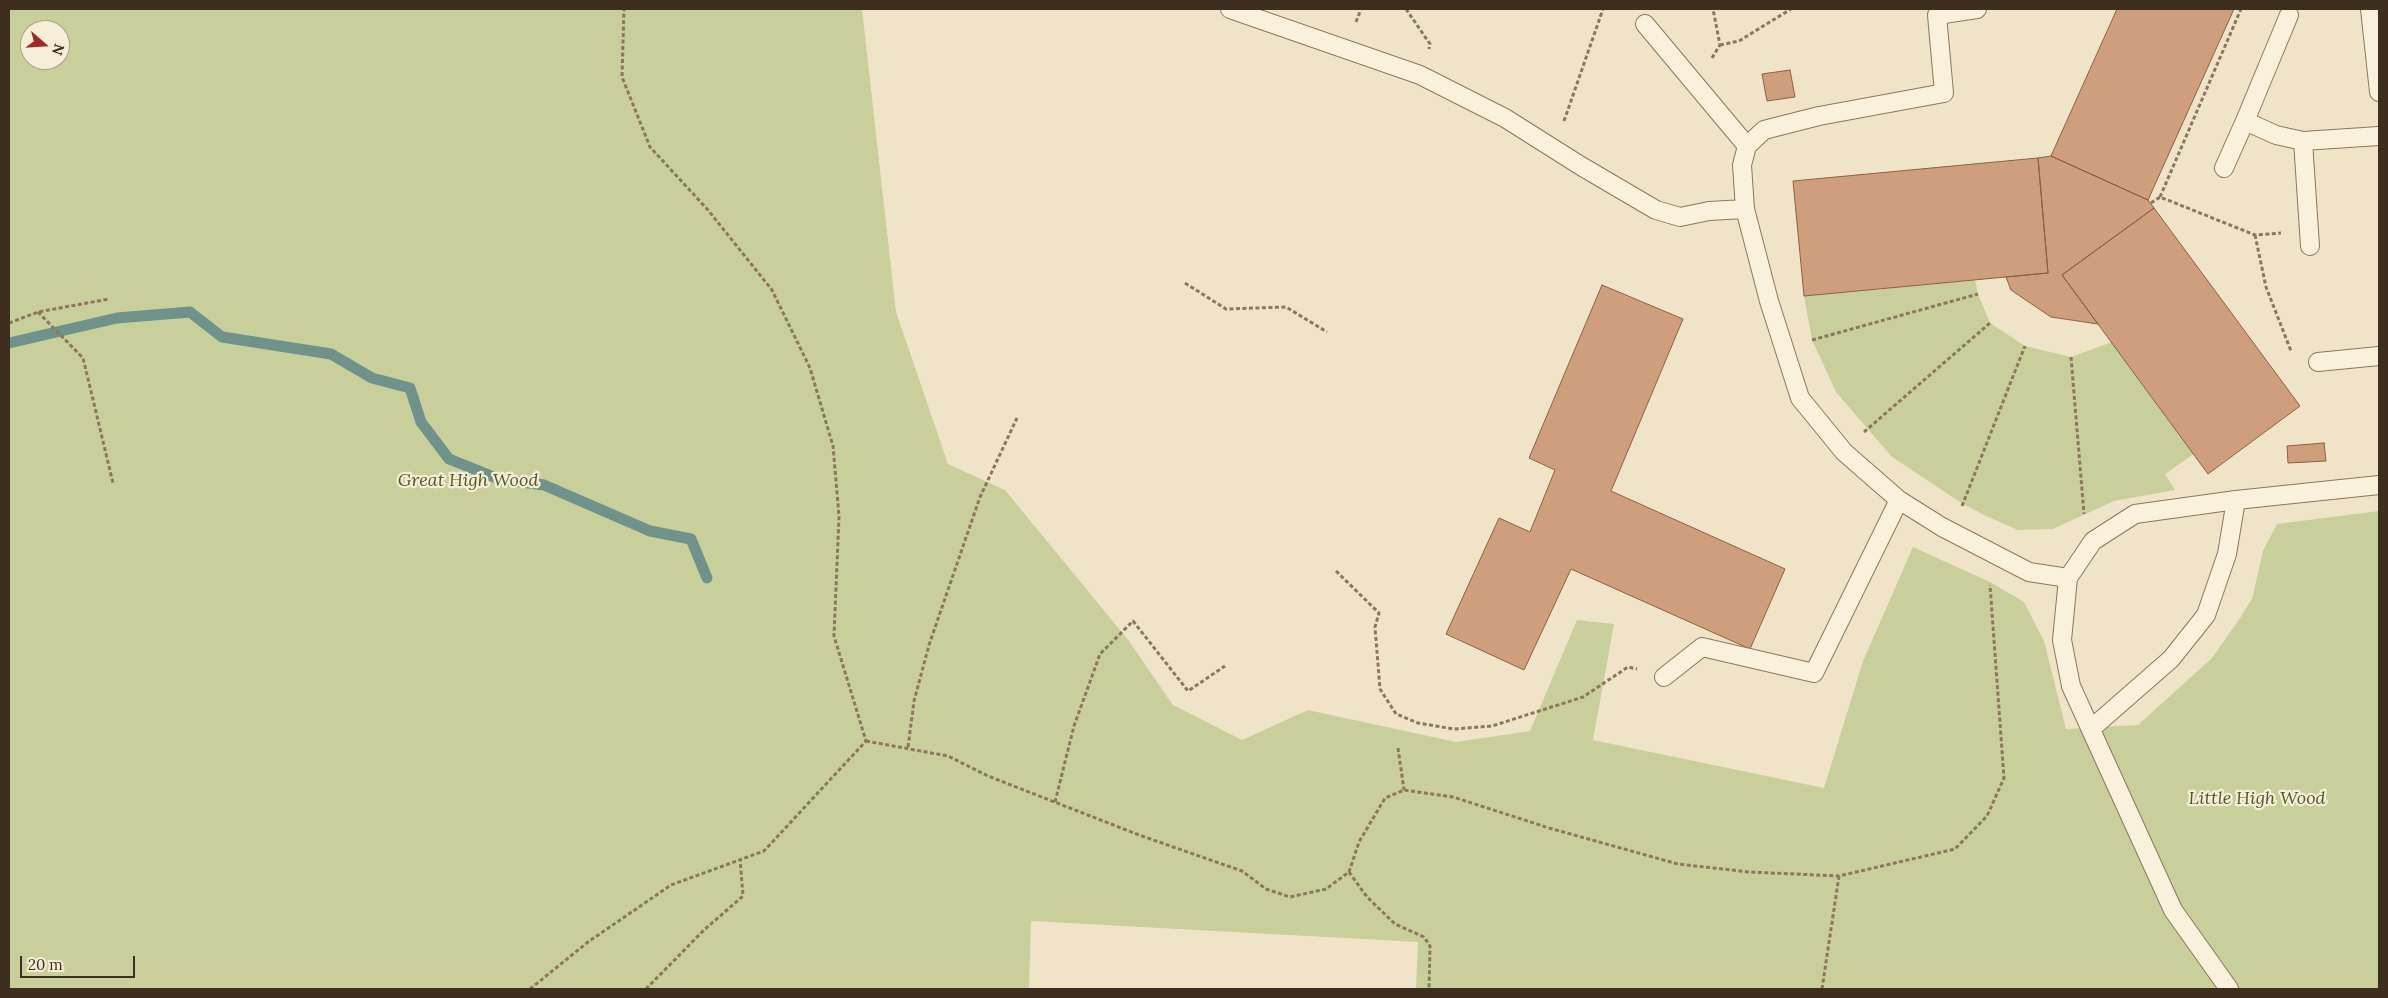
<!DOCTYPE html>
<style>
body{margin:0}
#map{position:relative;width:2388px;height:998px;overflow:hidden;background:#f0e4c8;font-family:Lora,serif}
canvas{display:block}
.frame{position:absolute;inset:0;border:10px solid #3d2e20;pointer-events:none}
.north{position:absolute;left:20px;top:20px;width:50px;height:50px;box-sizing:border-box;background:#f7eed8;border:1px solid #ada18e;border-radius:50%;rotate:109deg;font-size:14px;font-weight:700;line-height:20px;text-align:center;color:#3d2e20}
.north::after{content:'';display:block;margin:auto;width:18px;height:22px;background:#9e2a2b;clip-path:polygon(50% 0,100% 100%,50% 72%,0 100%)}
.scale{position:absolute;left:20px;top:956px;width:115px;height:22px;box-sizing:border-box;border:2px solid #3d2e20;border-top:0;padding-left:6px;font-size:15px;line-height:18px;white-space:nowrap;color:#3d2e20;-webkit-text-stroke:4px #f7eed8;paint-order:stroke}
</style>
<div id="map">
<canvas width="2388" height="998"></canvas>
<div class="frame"></div>
<div class="north">N</div>
<div class="scale">20 m</div>
</div>
<script>
const ctx = document.querySelector('canvas').getContext('2d');
ctx.lineJoin = 'round';
function paint(path, color) { ctx.fillStyle = color; ctx.fill(path, 'evenodd'); }
const poly = rows => new Path2D(rows.map(r => 'M' + r).join(''));
function stroke(path, color, width, dash) { ctx.strokeStyle = color; ctx.lineWidth = width; ctx.lineCap = dash ? 'butt' : 'round'; ctx.setLineDash(dash || []); ctx.stroke(path); }
function label(font, color, halo, rows, align = 'center') {
  ctx.font = font + ' Lora,serif'; ctx.lineWidth = 4.5; ctx.setLineDash([]); ctx.textBaseline = 'middle'; ctx.strokeStyle = halo; ctx.fillStyle = color; for (const [text, x, y, turn = 0] of rows) {
    ctx.save(); ctx.translate(x, y); ctx.rotate((+turn || 0) * Math.PI / 180); ctx.textAlign = isNaN(turn) ? turn : align; if (halo) ctx.strokeText(text, 0, 0); ctx.fillText(text, 0, 0); ctx.restore();
  }
}
paint(poly([
 [9,9,862,9,896,312,948,464,1005,490,1129,641,1173,705,1242,740,1308,710,1456,742,1530,731,1577,620,1614,624,1593,740,1824,788,1863,661,1913,547,1990,582,2024,602,2044,641,2066,729,2138,725,2212,658,2238,621,2252,599,2263,551,2277,524,2379,511,2379,989,1416,989,1418,942,1031,921,1029,989,9,989],
 [30,30,60,30,60,60,30,60],
 [1975,280,1978,294,1990,323,2025,346,2071,357,2112,342,2194,454,2165,474,2175,490,2114,501,2053,529,2018,530,1986,516,1963,504,1892,457,1836,392,1812,340,1804,296]
]), '#c9cf9b');
stroke(poly([
 [9,343,117,318,190,312,222,337,331,354,372,378,410,388,421,422,449,459,499,479,544,485,650,531,691,539,707,578]
]), '#6f938a', 11);
const building = poly([
 [2117,9,2234,9,2148,200,2051,156,2117,9],
 [1790,70,1795,97,1767,101,1762,74,1790,70],
 [2051,156,2148,200,2154,208,2062,275,2098,324,2051,317,2011,290,2006,277,2048,273,2038,158,2051,156],
 [2038,158,2048,273,1804,296,1793,181,2038,158],
 [2154,208,2300,406,2208,474,2062,275,2154,208],
 [1602,285,1683,319,1611,491,1785,569,1750,649,1571,569,1524,670,1446,634,1499,518,1530,532,1555,470,1529,458,1602,285],
 [2324,443,2326,461,2288,463,2287,446,2324,443]
]);
paint(building, '#cf9f7d');
stroke(building, '#8d5f41', 1);
const lane = poly([
 [1230,9,1420,75,1505,118,1581,166,1656,210,1680,217,1709,211,1745,209],
 [1977,9,1937,15,1944,93,1819,116,1764,130,1747,146,1742,165,1745,209,1769,301,1800,398,1844,452,1899,500,1942,527,2029,572,2068,578],
 [2370,9,2379,92],
 [1645,24,1747,146],
 [2245,121,2289,15],
 [2303,141,2310,246],
 [2224,168,2245,121,2276,135,2303,141,2379,136],
 [2318,362,2379,356],
 [1664,677,1702,647,1814,673,1899,500],
 [2092,728,2171,659,2206,615,2227,554,2236,500],
 [2229,989,2173,910,2071,686,2062,640,2068,578,2093,541,2135,514,2236,500,2379,485]
]);
stroke(lane, '#8d765c', 20);
stroke(poly([
 [1406,9,1430,44,1429,49],
 [1356,22,1361,9],
 [1720,45,1739,41,1791,9],
 [1712,58,1720,45,1713,9],
 [1564,121,1603,9],
 [2160,197,2241,9],
 [2151,203,2160,197,2255,235,2281,233],
 [2255,235,2266,287,2291,351],
 [1185,283,1226,309,1286,307,1327,332],
 [38,312,83,358,113,483],
 [9,323,38,312,109,299],
 [1812,340,1978,294],
 [2071,357,2084,514],
 [1864,432,1990,323],
 [1962,506,2025,346],
 [1336,571,1379,613,1375,627,1380,689,1396,714,1418,723,1454,729,1492,726,1583,697,1628,667,1637,669],
 [866,741,948,756,988,776,1139,835,1242,871,1266,889,1290,897,1326,889,1349,872,1359,842,1385,798,1404,790,1453,797,1549,828,1678,864,1749,872,1839,876,1955,849,1987,816,2004,778,1990,585],
 [908,747,914,701,929,645,980,497,1017,418],
 [1398,748,1404,790],
 [1055,802,1074,726,1100,654,1133,621,1188,691,1225,666],
 [1349,872,1367,897,1395,924,1424,937,1430,946,1429,989],
 [530,989,588,942,671,885,764,851,866,741,834,636,839,516,833,446,810,368,772,290,708,210,650,147,622,77,624,9],
 [646,989,704,930,743,896,740,859],
 [1822,989,1839,876]
]), '#8d765c', 3, [4, 2.5]);
stroke(lane, '#faf1dc', 18);
label('italic 18px', '#4d5a26', '#f7eed8', [
 ["Great High Wood",468,481],
 ["Little High Wood",2257,799]
]);
</script>
